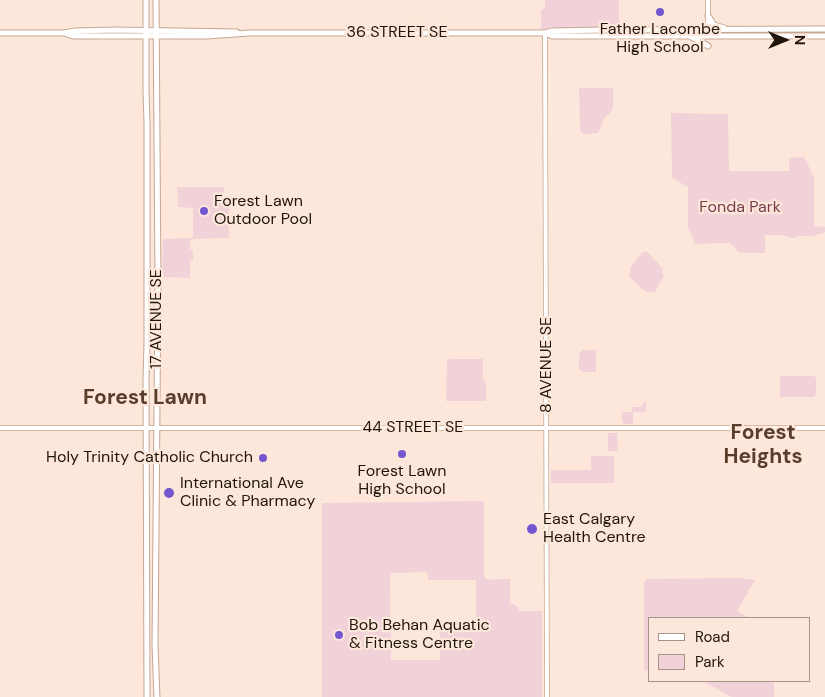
<!DOCTYPE html>
<style>
body{margin:0}
#map{position:relative;width:825px;height:697px;overflow:hidden;background:#fce7da;font-family:"DM Sans",sans-serif}
canvas{display:block}
.legend{position:absolute;left:648px;top:617px;width:162px;height:65px;box-sizing:border-box;background:#fce7da;border:1px solid #a49388;margin:0;padding:6px 9px;list-style:none;font-size:15px;color:#20140c}
.legend li{display:flex;align-items:center;gap:10px;height:25px}
.legend b{width:25px;border:1px solid #a49388}
.north{position:absolute;left:760px;top:15px;width:50px;height:50px;-webkit-text-stroke:4px #fce7da;paint-order:stroke;rotate:90deg;font-size:14px;font-weight:700;line-height:20px;text-align:center;color:#20140c}
.north::after{content:'';display:block;margin:auto;width:18px;height:22px;background:#20140c;clip-path:polygon(50% 0,100% 100%,50% 72%,0 100%)}
</style>
<div id="map">
<canvas width="825" height="697"></canvas>
<ul class="legend">
<li><b style="height:6px;background:#fff"></b>Road</li>
<li><b style="height:14px;background:#f1d2d8"></b>Park</li>
</ul>
<div class="north">N</div>
</div>
<script>
const ctx = document.querySelector('canvas').getContext('2d');
ctx.lineJoin = 'round';
function paint(path, color) { ctx.fillStyle = color; ctx.fill(path, 'evenodd'); }
const poly = rows => new Path2D(rows.map(r => 'M' + r).join(''));
function stroke(path, color, width, dash) { ctx.strokeStyle = color; ctx.lineWidth = width; ctx.lineCap = dash ? 'butt' : 'round'; ctx.setLineDash(dash || []); ctx.stroke(path); }
function label(font, color, halo, rows, align = 'center') {
  ctx.font = font + ' "DM Sans",sans-serif'; ctx.lineWidth = 4.5; ctx.setLineDash([]); ctx.textBaseline = 'middle'; ctx.strokeStyle = halo; ctx.fillStyle = color; for (const [text, x, y, turn = 0] of rows) {
    ctx.save(); ctx.translate(x, y); ctx.rotate((+turn || 0) * Math.PI / 180); ctx.textAlign = isNaN(turn) ? turn : align; if (halo) ctx.strokeText(text, 0, 0); ctx.fillText(text, 0, 0); ctx.restore();
  }
}
paint(poly([
 [545,0,619,0,619,28,541,29,541,10,545,8],
 [579,88,613,88,613,109,604,119,598,133,583,134,580,131],
 [671,113,728,114,729,171,789,171,789,158,804,157,814,177,814,226,825,227,825,232,813,236,796,236,796,237,793,238,781,235,765,235,765,253,745,253,739,252,730,243,695,244,688,227,688,187,672,178],
 [177,187,224,187,224,198,229,198,229,238,191,239,190,249,193,250,193,260,190,260,190,278,162,277,163,239,190,238,193,237,193,208,178,207],
 [248,214,263,214,263,225,248,225],
 [647,251,663,269,662,273,664,276,655,292,647,292,642,289,629,276,631,271,630,268,642,253],
 [583,350,596,350,596,372,583,372,579,369,579,354],
 [449,359,483,359,483,380,486,382,486,401,446,401,447,360],
 [780,376,814,376,816,378,816,394,814,397,780,397],
 [644,402,646,403,646,412,633,412,633,425,623,423,622,421,622,412,632,412,632,407,642,407],
 [608,433,617,433,618,451,608,451],
 [591,456,614,456,614,483,551,483,551,470,591,470],
 [480,501,484,502,484,575,485,578,488,580,495,579,510,579,510,604,514,604,519,608,519,611,542,611,542,697,322,697,322,503],
 [427,572,428,580,476,580,476,629,440,629,440,660,391,660,390,573],
 [739,578,755,580,737,611,749,618,649,618,649,671,646,671,644,669,644,583,646,579],
 [702,681,774,681,774,697,732,697]
]), '#f1d2d8');
const minor = poly([
 [708,31,708,0],
 [545,33,547,697],
 [0,428,825,428]
]);
const major = poly([
 [146,0,146,91,147,123,147,344,146,379,147,697],
 [156,0,158,282,155,646,157,697],
 [708,16,714,25,724,28],
 [0,33,64,33,75,31,115,30,237,32],
 [64,33,73,36,207,36,249,33,545,33,552,31,604,30,819,29,825,29],
 [546,33,552,36,825,36],
 [691,37,700,41,708,46]
]);
stroke(minor, '#c6a691', 5.5);
stroke(major, '#c6a691', 7);
stroke(minor, '#fff', 4);
stroke(major, '#fff', 5);
for (const [x, y, r, color] of [
 [660,12,5,"#7357d1"],
 [204,211,5,"#7357d1"],
 [402,454,5,"#7357d1"],
 [263,458,5,"#7357d1"],
 [169,493,6,"#7357d1"],
 [532,529,6,"#7357d1"],
 [339,635,5,"#7357d1"]
]) { const dot = new Path2D(); dot.arc(x, y, r, 0, 2 * Math.PI); ctx.fillStyle = color; ctx.fill(dot); stroke(dot, '#fce7da', 2); }
label('16px', '#20140c', '#fce7da', [
 ["Father Lacombe",660,30,"center"],
 ["High School",660,48,"center"],
 ["Forest Lawn",214,202],
 ["Outdoor Pool",214,220],
 ["Holy Trinity Catholic Church",253,458,"right"],
 ["Forest Lawn",402,472,"center"],
 ["High School",402,490,"center"],
 ["International Ave",180,484],
 ["Clinic & Pharmacy",180,502],
 ["East Calgary",543,520],
 ["Health Centre",543,538],
 ["Bob Behan Aquatic",349,626],
 ["& Fitness Centre",349,644]
], 'left');
label('16px', '#20140c', '#fce7da', [
 ["36 STREET SE",397,33],
 ["17 AVENUE SE",157,319,-90],
 ["8 AVENUE SE",547,365,-90],
 ["44 STREET SE",413,428]
]);
label('16px', '#783b4b', '#fce7da', [
 ["Fonda Park",740,208]
]);
label('bold 21px', '#583d2b', '#fce7da', [
 ["Forest Lawn",145,398],
 ["Forest",763,433],
 ["Heights",763,457]
]);
</script>
